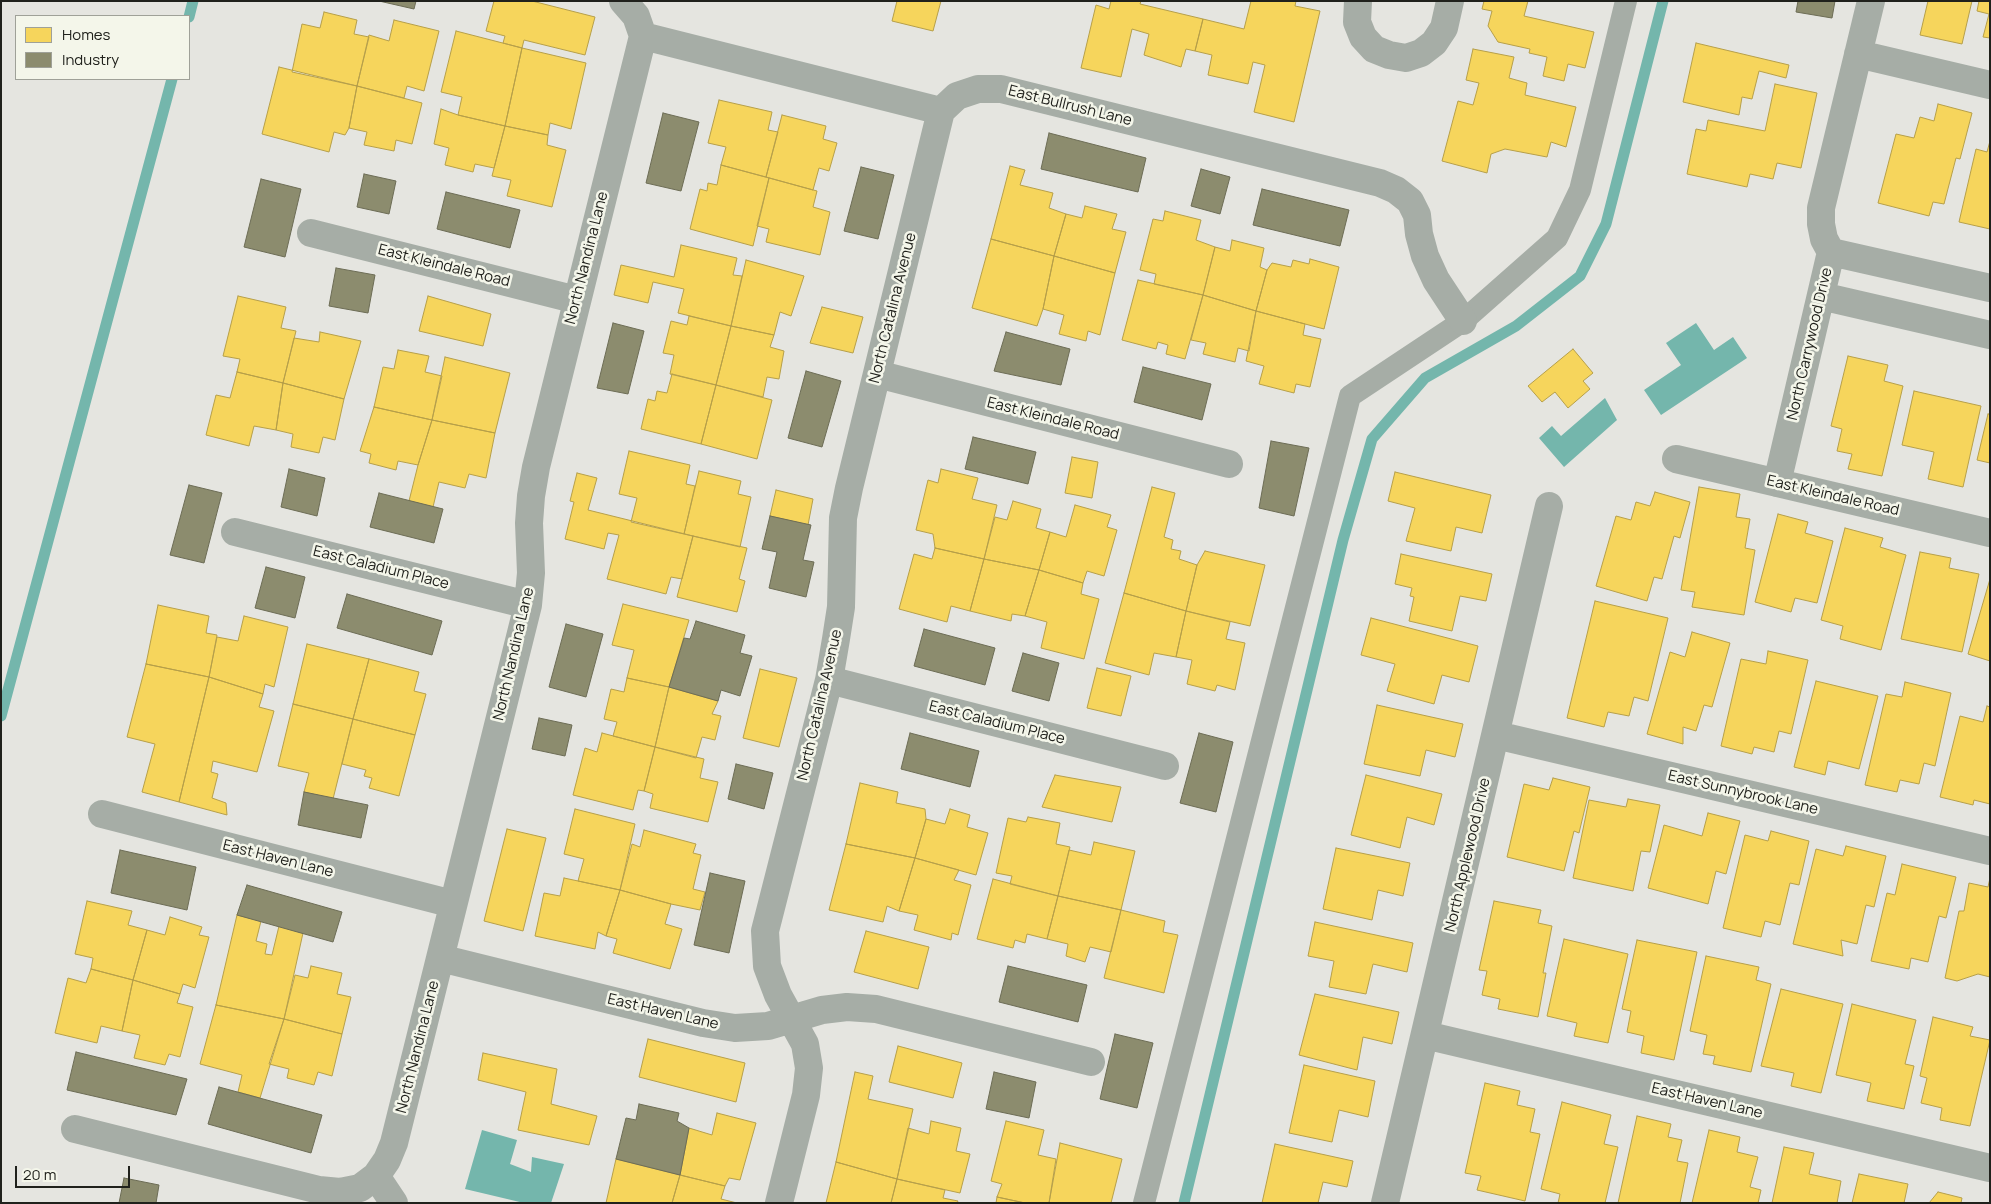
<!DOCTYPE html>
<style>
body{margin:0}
#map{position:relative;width:1991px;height:1204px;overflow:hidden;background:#e5e5e0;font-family:Manrope,sans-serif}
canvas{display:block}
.frame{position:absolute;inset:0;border:2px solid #20211c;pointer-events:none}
.legend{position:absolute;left:15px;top:15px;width:175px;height:65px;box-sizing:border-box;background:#f4f6ea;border:1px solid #9fa198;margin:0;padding:6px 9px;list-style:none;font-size:15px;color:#20211c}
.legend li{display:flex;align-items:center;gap:10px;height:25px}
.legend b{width:25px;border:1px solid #9fa198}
.scale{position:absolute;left:15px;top:1166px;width:115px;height:22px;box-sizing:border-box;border:2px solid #20211c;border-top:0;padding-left:6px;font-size:15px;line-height:18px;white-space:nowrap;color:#20211c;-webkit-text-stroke:4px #f4f6ea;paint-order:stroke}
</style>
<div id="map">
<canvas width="1991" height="1204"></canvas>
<div class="frame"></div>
<ul class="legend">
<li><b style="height:14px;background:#f6d55c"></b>Homes</li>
<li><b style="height:14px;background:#8c8c6e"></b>Industry</li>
</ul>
<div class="scale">20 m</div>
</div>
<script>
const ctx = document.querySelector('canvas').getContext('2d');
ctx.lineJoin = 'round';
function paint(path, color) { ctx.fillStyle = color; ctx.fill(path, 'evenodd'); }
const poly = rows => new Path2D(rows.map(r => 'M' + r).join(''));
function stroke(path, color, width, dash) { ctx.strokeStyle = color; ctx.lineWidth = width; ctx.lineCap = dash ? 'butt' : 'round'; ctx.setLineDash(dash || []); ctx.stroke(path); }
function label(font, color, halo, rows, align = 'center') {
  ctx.font = font + ' Manrope,sans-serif'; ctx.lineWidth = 5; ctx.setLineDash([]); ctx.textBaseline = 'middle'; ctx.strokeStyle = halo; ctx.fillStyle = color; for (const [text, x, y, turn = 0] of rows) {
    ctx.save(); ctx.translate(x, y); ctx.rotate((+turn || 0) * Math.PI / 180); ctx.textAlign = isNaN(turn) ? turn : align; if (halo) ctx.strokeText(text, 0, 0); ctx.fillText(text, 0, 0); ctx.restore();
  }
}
paint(poly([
 [1696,323,1714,350,1733,337,1747,358,1661,415,1644,390,1681,365,1666,343],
 [1605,398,1617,420,1564,467,1539,438,1552,426,1561,436],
 [482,1130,517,1140,510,1164,531,1172,532,1157,564,1164,551,1203,524,1203,465,1189]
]), '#74b6ac');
const homes = poly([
 [494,1,532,1,595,17,585,55,524,40,522,48,503,43,505,36,486,31,494,1],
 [897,1,941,1,933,31,892,21,897,1],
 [1111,1,1141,1,1140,4,1203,19,1195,51,1186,49,1181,67,1144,55,1149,34,1132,29,1121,77,1081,68,1096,5,1109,9,1111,1],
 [1251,1,1296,1,1295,6,1320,11,1294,122,1254,112,1265,65,1253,62,1248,84,1208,75,1212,55,1195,51,1203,19,1244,29,1251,1],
 [1484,1,1528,1,1524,16,1594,32,1585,68,1568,64,1564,81,1543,76,1547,57,1529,53,1530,49,1498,42,1488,26,1492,11,1482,9,1484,1],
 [1928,1,1972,1,1962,44,1920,35,1928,1],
 [1979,1,1990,1,1990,38,1983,37,1989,14,1977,11,1979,1],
 [324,12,357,20,354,34,369,37,357,86,292,72,302,24,320,28,324,12],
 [394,20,439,31,424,91,407,86,404,98,357,86,369,35,389,41,394,20],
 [456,31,522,48,505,126,458,115,462,97,441,92,456,31],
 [1696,43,1789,65,1786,78,1759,71,1752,99,1742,97,1739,115,1683,102,1696,43],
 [522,48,586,63,571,129,550,123,548,135,505,126,522,48],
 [1473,49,1514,57,1509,78,1527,83,1525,95,1576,107,1566,147,1551,142,1547,157,1505,149,1491,154,1487,173,1442,161,1458,101,1473,105,1479,83,1466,80,1473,49],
 [279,67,357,86,349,128,345,135,334,132,329,152,262,134,279,67],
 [1775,84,1817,93,1801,168,1777,163,1773,179,1750,174,1747,187,1687,174,1696,129,1706,131,1708,120,1765,131,1775,84],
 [357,86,422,103,412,144,396,140,394,151,364,145,367,132,349,128,357,86],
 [719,100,772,112,768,130,778,132,766,177,721,165,726,147,708,143,719,100],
 [1938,104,1972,113,1960,159,1956,158,1944,204,1933,202,1929,216,1878,203,1896,134,1914,138,1920,117,1934,121,1938,104],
 [441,109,458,115,505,126,494,168,475,164,473,172,445,165,449,148,434,144,441,109],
 [782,115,826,126,823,139,837,143,829,171,819,168,813,190,766,177,782,115],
 [505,126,548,135,547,145,566,150,552,207,507,196,511,180,492,176,505,126],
 [1990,141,1990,229,1959,222,1976,149,1987,152,1990,141],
 [721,165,769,178,753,246,690,229,700,189,707,191,708,183,717,185,721,165],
 [1010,166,1025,170,1020,185,1053,193,1049,208,1066,214,1054,256,991,239,1010,166],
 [769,178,817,191,813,207,830,212,820,255,766,242,769,229,757,226,769,178],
 [1085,206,1117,214,1112,229,1126,232,1115,273,1054,256,1066,214,1082,218,1085,206],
 [1165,211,1201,220,1196,240,1215,247,1203,295,1154,284,1156,274,1140,270,1153,219,1163,221,1165,211],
 [991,239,1054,256,1043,309,1037,326,972,308,991,239],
 [1232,240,1264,248,1260,267,1267,270,1256,311,1203,295,1215,247,1230,251,1232,240],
 [681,245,737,258,733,275,742,276,731,326,678,313,684,289,653,282,648,303,614,295,621,265,674,277,681,245],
 [1054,256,1115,273,1100,335,1088,331,1086,341,1059,334,1064,315,1043,309,1054,256],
 [1310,259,1339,267,1324,329,1256,311,1267,270,1272,263,1291,267,1293,260,1309,264,1310,259],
 [746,260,804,276,791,316,780,312,774,335,731,326,746,260],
 [1138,280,1203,295,1185,359,1166,354,1168,345,1158,342,1156,349,1122,340,1138,280],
 [1203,295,1256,311,1249,351,1238,348,1235,362,1203,354,1206,343,1191,340,1203,295],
 [238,296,286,307,281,328,296,331,283,383,237,372,240,359,223,356,238,296],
 [428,296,491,314,483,346,419,331,428,296],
 [822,307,863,317,853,353,810,343,822,307],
 [1256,311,1305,324,1303,335,1321,339,1310,387,1296,384,1294,393,1259,384,1264,366,1246,361,1256,311],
 [689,316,731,326,716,385,670,374,674,355,663,353,671,321,687,325,689,316],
 [731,326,774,335,770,347,784,351,779,379,767,377,763,397,716,385,731,326],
 [320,332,361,341,344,399,283,383,294,338,319,342,320,332],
 [1573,349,1593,373,1583,381,1590,389,1568,408,1555,392,1542,402,1528,386,1573,349],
 [398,350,429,356,425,372,442,376,432,420,374,407,383,367,394,369,398,350],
 [1848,356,1888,365,1884,381,1903,386,1882,476,1848,469,1852,454,1837,451,1842,429,1831,426,1848,356],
 [445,357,510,373,495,433,432,420,445,357],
 [237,372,283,383,276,430,254,426,249,446,206,435,216,395,230,398,237,372],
 [672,374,716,385,701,444,641,429,648,399,655,401,657,391,667,393,672,374],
 [283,383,344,399,335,440,323,437,319,453,291,447,293,434,276,430,283,383],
 [716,385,772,400,757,459,701,444,716,385],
 [1914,391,1981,406,1963,487,1928,479,1934,452,1902,445,1914,391],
 [374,407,432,420,418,465,398,461,396,470,369,463,371,454,360,451,374,407],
 [1988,414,1990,414,1990,463,1977,460,1988,414],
 [432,420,495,433,486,478,469,474,465,488,439,482,433,507,409,501,418,465,432,420],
 [629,451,690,465,686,484,695,486,684,534,631,522,637,498,619,494,629,451],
 [1072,457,1098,462,1092,498,1065,493,1072,457],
 [941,469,978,478,972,499,997,505,984,559,935,548,933,534,916,530,928,480,938,483,941,469],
 [699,471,741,481,738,494,751,497,740,547,684,534,699,471],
 [1395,472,1491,495,1482,533,1456,527,1451,551,1406,541,1415,508,1388,501,1395,472],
 [577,473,597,478,588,510,693,536,682,579,671,577,666,594,607,579,619,535,608,533,604,549,565,539,574,502,570,501,577,473],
 [1152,487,1175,493,1164,537,1173,540,1171,549,1181,551,1179,559,1197,565,1186,611,1124,593,1152,487],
 [1699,487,1740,494,1736,517,1750,519,1745,548,1755,550,1744,615,1692,607,1695,592,1681,590,1699,487],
 [776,490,813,499,808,525,770,516,776,490],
 [1655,492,1690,502,1680,538,1674,536,1662,579,1654,577,1647,601,1596,586,1616,516,1631,520,1636,502,1650,506,1655,492],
 [1013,501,1041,509,1036,528,1050,532,1039,570,984,559,995,517,1007,520,1013,501],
 [1075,505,1111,515,1107,527,1117,530,1104,576,1087,571,1083,583,1039,570,1050,532,1066,537,1075,505],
 [1778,514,1808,522,1805,533,1833,541,1817,603,1795,598,1791,612,1755,602,1778,514],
 [1845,528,1883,538,1880,547,1906,555,1881,650,1840,639,1843,626,1821,620,1845,528],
 [693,536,747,548,739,579,745,581,737,612,677,597,693,536],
 [935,548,984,559,970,611,951,606,947,622,899,609,914,554,932,559,935,548],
 [1205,551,1265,565,1250,626,1186,611,1197,565,1205,551],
 [1920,552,1951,558,1949,568,1979,574,1962,652,1901,639,1920,552],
 [1401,554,1492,574,1486,601,1460,596,1452,631,1409,621,1414,597,1410,596,1412,588,1395,584,1401,554],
 [984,559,1039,570,1025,616,1012,614,1011,621,970,611,984,559],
 [1039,570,1083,583,1081,594,1099,599,1084,659,1041,648,1047,622,1025,616,1039,570],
 [1990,579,1990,661,1968,654,1990,579],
 [1124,593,1186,611,1176,657,1154,653,1149,675,1105,663,1124,593],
 [1595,601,1668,618,1648,701,1634,697,1629,716,1608,712,1604,727,1567,718,1595,601],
 [623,604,689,620,669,687,627,678,634,650,612,645,623,604],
 [158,605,209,616,206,633,217,635,209,677,146,664,158,605],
 [1186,611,1230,622,1226,639,1245,643,1235,690,1217,685,1215,691,1187,684,1192,660,1176,657,1186,611],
 [244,616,288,627,274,687,265,684,263,694,209,677,217,637,238,641,244,616],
 [1371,618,1478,646,1469,682,1442,675,1434,704,1387,691,1395,664,1361,655,1371,618],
 [1692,632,1730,643,1712,707,1704,705,1696,731,1683,727,1683,744,1647,734,1670,652,1685,657,1692,632],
 [307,644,369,659,353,719,293,704,307,644],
 [1768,651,1808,660,1791,734,1779,731,1774,752,1754,747,1752,754,1721,746,1741,659,1766,664,1768,651],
 [369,659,419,672,414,691,426,694,415,735,353,719,369,659],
 [146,664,209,677,179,802,142,792,155,744,127,737,146,664],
 [1097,668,1131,676,1121,716,1087,708,1097,668],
 [760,669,797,678,779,747,743,738,760,669],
 [209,677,263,694,259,707,274,711,257,772,213,761,211,772,218,774,212,798,226,803,227,815,179,802,209,677],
 [627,678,669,687,655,747,613,736,617,722,604,719,611,689,624,692,627,678],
 [1816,681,1878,696,1859,769,1828,761,1825,775,1794,767,1816,681],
 [1905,682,1951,693,1935,766,1924,763,1919,784,1900,780,1897,792,1865,785,1886,694,1902,697,1905,682],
 [669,687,718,701,712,714,721,716,715,740,702,737,696,758,655,747,669,687],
 [293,704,353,719,333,799,304,792,309,773,278,766,293,704],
 [1377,705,1463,724,1455,757,1426,750,1420,776,1364,764,1377,705],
 [1987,706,1990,707,1990,804,1974,800,1973,805,1940,797,1960,716,1983,722,1987,706],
 [353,719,415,735,399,796,369,788,372,778,364,776,366,770,342,764,353,719],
 [602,733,655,747,644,791,638,790,633,810,573,795,585,748,597,752,602,733],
 [655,747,704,759,700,778,718,782,708,822,650,808,653,794,644,791,655,747],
 [1055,775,1121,787,1112,822,1042,807,1055,775],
 [1366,775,1442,794,1434,825,1407,817,1400,848,1351,835,1366,775],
 [1553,778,1590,787,1579,833,1574,831,1564,871,1507,857,1524,784,1549,790,1553,778],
 [860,783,898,792,896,803,925,809,926,819,915,858,846,844,860,783],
 [1628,799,1660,805,1650,852,1641,851,1633,891,1573,878,1589,800,1626,807,1628,799],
 [575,809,635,824,620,890,578,881,584,859,564,854,575,809],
 [950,809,970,815,967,827,988,833,976,875,915,858,926,819,945,824,950,809],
 [1708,813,1740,821,1726,874,1716,871,1708,904,1648,888,1664,825,1702,836,1708,813],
 [1028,817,1060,823,1056,844,1070,847,1058,896,1010,884,1012,876,996,873,1008,818,1026,822,1028,817],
 [507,829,546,838,523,931,484,921,507,829],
 [644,830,696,844,693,853,701,855,693,889,705,892,700,910,671,904,620,890,632,844,640,847,644,830],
 [1771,831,1809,841,1799,885,1790,883,1780,925,1765,921,1761,937,1723,928,1745,835,1768,841,1771,831],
 [1094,842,1135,851,1121,910,1058,896,1069,850,1091,855,1094,842],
 [846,844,915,858,899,911,887,906,883,922,829,910,846,844],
 [1846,846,1886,856,1874,907,1866,905,1857,944,1841,940,1843,956,1793,944,1816,849,1843,856,1846,846],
 [1336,848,1410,863,1403,896,1378,890,1372,920,1323,909,1336,848],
 [915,858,959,870,954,880,971,885,958,935,952,933,951,940,914,930,918,915,899,911,915,858],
 [1902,864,1956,877,1946,918,1939,916,1928,962,1911,958,1909,969,1871,961,1887,893,1895,895,1902,864],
 [564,878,620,890,606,936,598,932,595,949,535,936,544,893,560,896,564,878],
 [1990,878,1990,977,1978,974,1957,981,1945,978,1959,911,1964,911,1969,883,1988,887,1990,878],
 [993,879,1058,896,1047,939,1027,934,1025,943,1015,940,1013,948,977,939,993,879],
 [620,890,671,904,665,924,682,929,670,969,613,953,617,939,606,936,620,890],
 [1058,896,1121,910,1111,952,1090,947,1085,962,1066,956,1068,944,1047,939,1058,896],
 [87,901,132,911,128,925,147,930,133,980,91,969,93,958,75,954,87,901],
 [1494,901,1541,910,1538,923,1552,926,1543,973,1546,973,1538,1017,1498,1009,1500,999,1482,995,1487,971,1479,970,1494,901],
 [1121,910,1165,921,1163,932,1178,935,1164,993,1104,978,1121,910],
 [237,915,261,921,256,941,267,944,265,954,272,955,279,926,303,933,284,1019,216,1005,237,915],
 [170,917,202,927,199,935,209,937,195,988,183,984,180,994,133,980,147,930,165,935,170,917],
 [1315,922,1413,943,1407,972,1373,964,1366,994,1329,987,1334,961,1308,956,1315,922],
 [866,931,929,947,918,989,854,972,866,931],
 [1564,939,1628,954,1608,1043,1574,1036,1577,1023,1547,1016,1564,939],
 [1637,940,1697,952,1674,1060,1641,1053,1644,1036,1627,1032,1631,1011,1622,1009,1637,940],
 [1706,956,1759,967,1756,980,1771,984,1751,1072,1713,1064,1715,1056,1703,1054,1707,1035,1690,1031,1706,956],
 [311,966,342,973,337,994,351,997,342,1034,284,1019,295,975,308,978,311,966],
 [91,969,133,980,122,1031,101,1026,97,1043,55,1033,68,978,86,983,91,969],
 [133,980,180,994,177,1003,193,1007,180,1057,169,1054,165,1065,134,1058,140,1035,122,1031,133,980],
 [1781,989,1843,1004,1821,1093,1791,1086,1794,1073,1761,1066,1781,989],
 [1315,994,1399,1012,1392,1044,1363,1037,1357,1070,1299,1055,1315,994],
 [1852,1004,1916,1020,1905,1064,1914,1066,1904,1109,1867,1101,1871,1083,1836,1075,1852,1004],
 [216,1005,284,1019,260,1098,238,1092,242,1075,200,1064,216,1005],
 [1933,1017,1973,1027,1970,1036,1990,1040,1970,1126,1940,1120,1942,1108,1921,1103,1927,1078,1920,1076,1933,1017],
 [284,1019,342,1034,332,1076,318,1072,314,1085,287,1078,289,1069,269,1064,284,1019],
 [648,1039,745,1063,736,1102,639,1077,648,1039],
 [898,1046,962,1063,953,1098,889,1082,898,1046],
 [483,1053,557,1069,551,1104,597,1116,589,1145,518,1130,526,1092,478,1080,483,1053],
 [1304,1065,1375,1081,1368,1117,1339,1110,1332,1142,1289,1133,1304,1065],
 [855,1072,873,1076,868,1099,913,1109,897,1179,836,1162,855,1072],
 [1485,1083,1520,1091,1517,1105,1535,1109,1530,1132,1540,1134,1525,1201,1477,1190,1481,1176,1465,1173,1485,1083],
 [1562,1102,1611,1115,1604,1144,1618,1147,1605,1203,1558,1203,1560,1194,1541,1189,1562,1102],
 [717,1113,756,1123,740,1180,729,1178,725,1186,680,1175,689,1128,712,1135,717,1113],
 [1637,1116,1671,1124,1668,1137,1682,1140,1677,1161,1688,1163,1680,1203,1618,1203,1637,1116],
 [931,1121,961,1128,956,1151,970,1154,960,1193,897,1179,908,1128,929,1134,931,1121],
 [1006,1121,1044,1130,1038,1155,1056,1159,1049,1203,1025,1203,997,1197,1002,1184,991,1181,1006,1121],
 [1709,1130,1740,1137,1737,1152,1758,1157,1750,1187,1761,1190,1758,1203,1692,1203,1709,1130],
 [1060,1143,1122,1159,1111,1203,1049,1203,1060,1143],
 [1275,1144,1353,1161,1347,1187,1323,1182,1318,1203,1262,1203,1275,1144],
 [1784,1147,1814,1153,1809,1174,1841,1181,1837,1203,1772,1203,1784,1147],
 [616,1159,680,1175,672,1203,606,1203,616,1159],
 [836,1162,897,1179,891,1203,826,1203,836,1162],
 [1859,1174,1908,1184,1904,1203,1852,1203,1859,1174],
 [680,1175,725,1186,721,1199,737,1203,672,1203,680,1175],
 [897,1179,945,1190,943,1198,958,1201,957,1203,891,1203,897,1179],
 [1938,1192,1962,1198,1961,1203,1929,1203,1938,1192],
 [997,1197,1025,1203,996,1203,997,1197]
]);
paint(homes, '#f6d55c');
stroke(homes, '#b69f49', 1);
const industry = poly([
 [379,1,416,1,414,9,379,1],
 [1798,1,1835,1,1832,18,1796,12,1798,1],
 [663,113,699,122,681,191,646,183,663,113],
 [1049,133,1146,158,1138,192,1041,169,1049,133],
 [861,167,894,175,878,239,844,231,861,167],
 [1201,169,1230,177,1220,214,1191,206,1201,169],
 [364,174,396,181,389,214,357,207,364,174],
 [261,179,301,189,285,257,244,247,261,179],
 [1262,189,1349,210,1340,246,1253,225,1262,189],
 [446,192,520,210,510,248,437,229,446,192],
 [336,268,375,275,368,313,329,306,336,268],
 [613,323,644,331,628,394,597,388,613,323],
 [1006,332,1070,349,1061,385,994,371,1006,332],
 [1143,367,1211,384,1202,420,1134,402,1143,367],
 [806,371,841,381,822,447,788,438,806,371],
 [973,437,1036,452,1028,484,965,469,973,437],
 [1271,441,1309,448,1294,516,1259,508,1271,441],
 [289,469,325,478,317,516,281,507,289,469],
 [189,485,222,493,204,563,170,555,189,485],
 [379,493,443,509,434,543,370,527,379,493],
 [770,516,811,525,803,560,814,562,806,597,769,588,777,552,762,549,770,516],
 [266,567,305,577,295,618,255,608,266,567],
 [347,594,442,621,432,655,337,628,347,594],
 [696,621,745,635,740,653,752,656,740,696,721,690,718,701,669,687,684,638,690,639,696,621],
 [566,624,603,634,586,697,549,687,566,624],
 [924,629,995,648,985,685,914,666,924,629],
 [1023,653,1059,663,1049,701,1012,691,1023,653],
 [539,718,572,725,565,756,532,749,539,718],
 [910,733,979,751,970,787,901,769,910,733],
 [1199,733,1233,742,1216,812,1180,803,1199,733],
 [736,764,773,773,764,809,728,799,736,764],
 [304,792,368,805,361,838,298,825,304,792],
 [120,850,196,867,187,910,111,893,120,850],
 [710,873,745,881,729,953,694,945,710,873],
 [247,885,342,912,333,942,237,915,247,885],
 [1008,966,1087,985,1078,1022,999,1002,1008,966],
 [1115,1034,1153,1043,1137,1108,1100,1099,1115,1034],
 [76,1052,187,1079,176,1115,67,1090,76,1052],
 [994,1072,1036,1082,1029,1118,986,1109,994,1072],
 [219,1087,322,1115,311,1153,208,1124,219,1087],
 [639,1104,679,1113,677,1121,689,1128,680,1175,616,1159,626,1118,636,1120,639,1104],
 [124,1178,159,1185,156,1203,119,1203,124,1178]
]);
paint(industry, '#8c8c6e');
stroke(industry, '#6c6c55', 1);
stroke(poly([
 [189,17,193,1],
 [1,716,172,79],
 [1184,1203,1343,540,1372,439,1425,378,1516,326,1580,276,1606,224,1663,1]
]), '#74b6ac', 11);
stroke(poly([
 [1144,1203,1350,396,1463,321,1557,238,1580,190,1626,1]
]), '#a6ada6', 22);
stroke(poly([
 [623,1,636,16,643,36,941,111,957,96,978,89,1001,89,1380,183,1396,190,1410,201,1417,215,1419,234,1425,256,1436,280,1463,321],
 [1358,1,1357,22,1363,37,1374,49,1389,55,1406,58,1421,53,1434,43,1444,28,1450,1],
 [1858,54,1990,85],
 [311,233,577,300],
 [1831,252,1990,288],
 [1821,296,1990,335],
 [877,374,1229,464],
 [1676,459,1990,533],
 [1777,483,1831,252,1824,239,1821,224,1821,208,1871,1],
 [235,532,528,605],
 [829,680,1165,766],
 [1496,735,1990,851],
 [102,814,453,904],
 [440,958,703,1023,735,1028,768,1026,822,1010,847,1007,876,1009,1091,1062],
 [1425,1035,1990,1168],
 [75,1129,319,1190,340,1192,360,1188,376,1176],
 [394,1203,376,1176,387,1160,394,1143,528,605,531,573,529,523,531,496,536,467,643,36],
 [779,1203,806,1095,809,1068,805,1044,778,995,767,966,765,931,829,680,836,639,841,607,843,518,849,488,941,111],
 [1385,1203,1549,506]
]), '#a6ada6', 28);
label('15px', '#20211c', '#f4f6ea', [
 ["East Bullrush Lane",1070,106,14],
 ["North Nandina Lane",587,258,-76],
 ["East Kleindale Road",444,266,14],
 ["North Catalina Avenue",893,308,-76],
 ["North Carrywood Drive",1810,344,-77],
 ["East Kleindale Road",1053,419,14],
 ["East Kleindale Road",1833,496,13],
 ["East Caladium Place",381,568,14],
 ["North Nandina Lane",514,654,-77],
 ["North Catalina Avenue",820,705,-77],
 ["East Caladium Place",997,723,14],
 ["East Sunnybrook Lane",1743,793,13],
 ["North Applewood Drive",1468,855,-77],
 ["East Haven Lane",278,859,14],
 ["East Haven Lane",663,1012,13],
 ["North Nandina Lane",418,1047,-76],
 ["East Haven Lane",1707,1101,13]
]);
</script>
